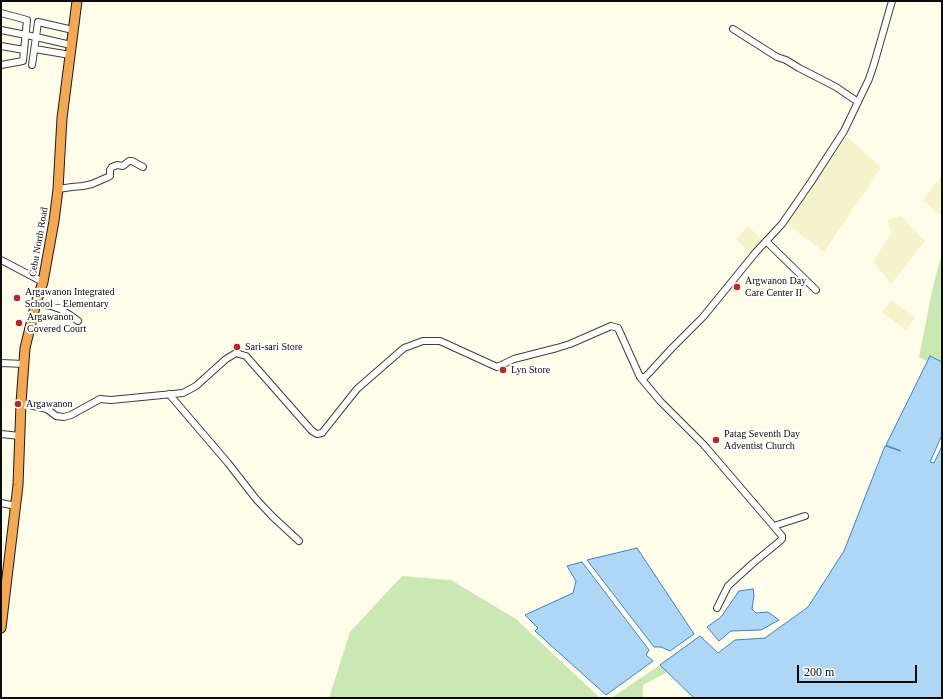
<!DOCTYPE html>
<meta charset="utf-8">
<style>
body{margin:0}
#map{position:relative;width:943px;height:699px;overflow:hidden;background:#fffce9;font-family:Georgia,serif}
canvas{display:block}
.frame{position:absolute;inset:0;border:2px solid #0b0b0b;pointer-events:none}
.scale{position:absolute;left:797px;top:665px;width:120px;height:18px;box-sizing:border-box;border:2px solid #0b0b0b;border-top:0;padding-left:5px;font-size:12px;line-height:14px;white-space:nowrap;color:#0b0b0b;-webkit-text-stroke:3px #fff;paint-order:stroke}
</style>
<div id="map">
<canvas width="943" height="699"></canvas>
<div class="frame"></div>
<div class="scale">200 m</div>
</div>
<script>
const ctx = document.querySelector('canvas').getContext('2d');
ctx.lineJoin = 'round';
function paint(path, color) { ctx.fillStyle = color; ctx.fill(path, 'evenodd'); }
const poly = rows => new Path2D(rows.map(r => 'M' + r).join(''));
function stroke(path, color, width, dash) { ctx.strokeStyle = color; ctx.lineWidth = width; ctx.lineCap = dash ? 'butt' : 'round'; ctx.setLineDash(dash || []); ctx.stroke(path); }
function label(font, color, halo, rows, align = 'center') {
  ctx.font = font + ' Georgia,serif'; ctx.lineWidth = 4; ctx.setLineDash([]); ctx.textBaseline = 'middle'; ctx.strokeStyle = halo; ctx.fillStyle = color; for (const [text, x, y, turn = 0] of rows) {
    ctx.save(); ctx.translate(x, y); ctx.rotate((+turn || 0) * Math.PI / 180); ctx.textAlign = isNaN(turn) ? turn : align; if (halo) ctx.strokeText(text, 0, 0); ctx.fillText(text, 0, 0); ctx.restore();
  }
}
paint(poly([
 [847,136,881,168,824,252,787,224],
 [942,175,942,216,923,201],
 [901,216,925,241,891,284,873,261,891,234,888,220],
 [747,227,751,229,762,240,751,253,736,239],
 [891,300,915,318,906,330,882,312]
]), '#f4f3cb');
paint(poly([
 [942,253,942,369,919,357,933,286],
 [402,576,451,580,516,619,600,698,329,698,350,632],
 [660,665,668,672,643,685,643,698,611,698]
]), '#cbe8b4');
const water = poly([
 [930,356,942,362,942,435,930,462,934,463,942,446,942,698,694,698,660,665,700,636,718,653,735,640,765,638,808,607,844,551,885,446,901,451,886,445,930,356],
 [637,548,694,634,670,651,661,647,654,647,587,560,637,548],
 [582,562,649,650,646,655,653,661,606,695,535,631,538,628,525,615,573,593,576,581,567,566,582,562],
 [753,589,754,595,752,609,756,613,768,612,779,620,761,630,731,631,719,641,707,627,721,617,739,591,753,589]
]);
paint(water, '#afd6f5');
stroke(water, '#3685cc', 1);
const minor = poly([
 [1,13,27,20,23,61,1,65],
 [733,29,777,57,786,60,799,68,836,87,858,102],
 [1,30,36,37,32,65],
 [71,45,36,37,38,22,73,30],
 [1,46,24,50],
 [35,49,70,55],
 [58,189,72,187,83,186,92,184,108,177,110,176,110,170,112,167,117,165,123,166,129,161,132,161,143,167],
 [766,241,816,290],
 [1,260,43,282],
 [36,303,51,306,60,309,70,315,78,321],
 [1,363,24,364],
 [640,377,645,377,650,372,671,349,703,317,756,252,782,224,811,182,844,131,869,79,874,64,892,1],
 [169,394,228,463,256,499,273,517,299,541],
 [21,403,47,409,56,416,64,417,71,415,100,399,111,400,183,393,196,386,226,359,236,353,246,356,312,431,317,434,322,433,357,389,404,348,423,341,440,341,497,367,514,359,557,348,570,344,611,326,618,328,640,377,660,401,704,445,782,536,782,539,780,541,752,564,728,586,717,608],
 [1,434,20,436],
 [1,503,16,506],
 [774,526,805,516]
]);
const highway = poly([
 [1,628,18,485,21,403,25,348,36,303,43,282,54,221,58,189,62,118,77,1]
]);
stroke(minor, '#3e3e3e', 8);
stroke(highway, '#1c1c1c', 11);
stroke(minor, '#fff', 6);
stroke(highway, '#f3a853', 9);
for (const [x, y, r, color] of [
 [737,287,4,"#b92925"],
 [17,298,4,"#b92925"],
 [19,323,4,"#b92925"],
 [237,347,4,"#b92925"],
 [503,370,4,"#b92925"],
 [18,404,4,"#b92925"],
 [716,440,4,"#b92925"]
]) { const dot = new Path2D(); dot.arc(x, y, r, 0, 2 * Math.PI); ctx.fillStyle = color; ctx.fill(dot); stroke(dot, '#fff', 1.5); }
label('10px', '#0b0b0b', '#fff', [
 ["Cebu North Road",39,242,-80]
]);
label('10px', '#0b0b0b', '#fff', [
 ["Argwanon Day",745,281],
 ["Care Center II",745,293],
 ["Argawanon Integrated",25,292],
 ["School – Elementary",25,304],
 ["Argawanon",27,317],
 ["Covered Court",27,329],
 ["Sari-sari Store",245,347],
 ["Lyn Store",511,370],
 ["Argawanon",26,404],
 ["Patag Seventh Day",724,434],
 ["Adventist Church",724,446]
], 'left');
</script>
